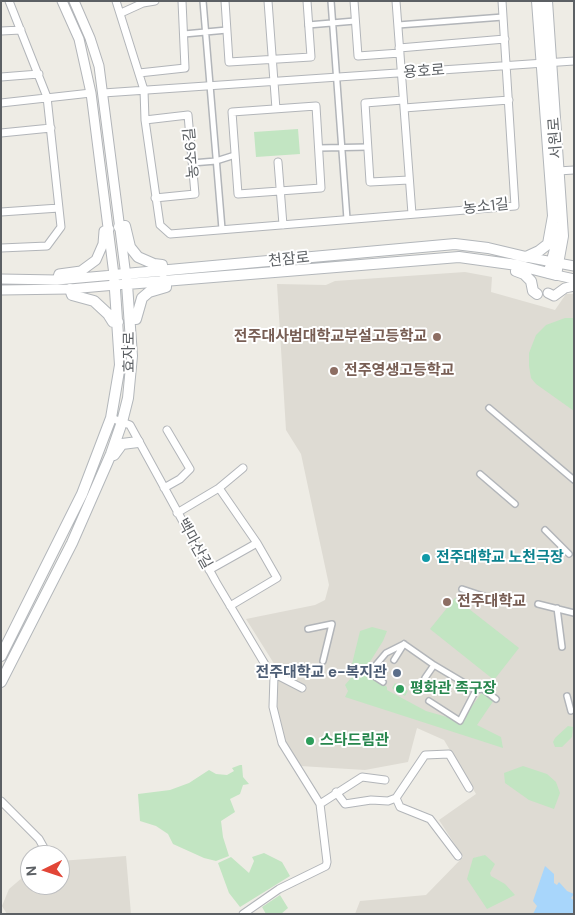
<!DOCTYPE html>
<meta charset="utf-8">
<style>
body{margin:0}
#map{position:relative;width:575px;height:915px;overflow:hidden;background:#eeece5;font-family:"DM Sans",sans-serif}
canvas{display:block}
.frame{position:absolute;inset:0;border:2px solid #5c6064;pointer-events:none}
.north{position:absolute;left:20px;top:845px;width:50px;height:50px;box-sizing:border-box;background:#fff;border:1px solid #bebfc1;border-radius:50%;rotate:266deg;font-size:14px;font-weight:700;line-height:20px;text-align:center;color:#5c6064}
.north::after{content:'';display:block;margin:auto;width:18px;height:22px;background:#e24637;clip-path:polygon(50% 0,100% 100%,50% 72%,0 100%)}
</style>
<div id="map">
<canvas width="575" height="915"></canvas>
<div class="frame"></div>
<div class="north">N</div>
</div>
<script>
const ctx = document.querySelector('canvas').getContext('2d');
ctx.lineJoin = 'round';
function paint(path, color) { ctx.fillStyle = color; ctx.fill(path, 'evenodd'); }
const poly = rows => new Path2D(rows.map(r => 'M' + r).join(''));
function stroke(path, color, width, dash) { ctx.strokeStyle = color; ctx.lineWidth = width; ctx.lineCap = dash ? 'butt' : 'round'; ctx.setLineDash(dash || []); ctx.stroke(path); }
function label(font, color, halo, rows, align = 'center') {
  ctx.font = font + ' "DM Sans","Noto Sans KR",sans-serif'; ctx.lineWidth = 4; ctx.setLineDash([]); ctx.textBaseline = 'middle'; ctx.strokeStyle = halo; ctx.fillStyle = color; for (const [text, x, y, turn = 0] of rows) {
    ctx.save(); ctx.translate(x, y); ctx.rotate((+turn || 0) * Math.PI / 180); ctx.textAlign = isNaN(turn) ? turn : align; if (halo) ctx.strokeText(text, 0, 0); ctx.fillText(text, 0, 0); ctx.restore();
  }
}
paint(poly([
 [465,272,492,277,491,292,555,310,566,294,574,294,574,914,355,914,360,901,426,895,463,857,439,820,476,794,444,740,417,728,408,762,365,770,300,766,285,744,277,716,278,670,246,619,315,605,325,600,329,585,301,454,286,430,277,284,326,285,335,281],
 [126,856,131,914,7,914,2,906,9,889,30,871,30,885,60,885,60,861]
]), '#dedbd3');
paint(poly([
 [298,129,300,154,256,157,254,132],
 [565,318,574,318,574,411,536,384,531,378,529,366,529,353,536,335,546,325],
 [455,598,519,648,494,680,430,629],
 [372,627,387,631,383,641,366,668,352,664,360,631],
 [356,672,372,676,387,687,387,690,426,711,461,721,483,691,494,700,477,725,501,737,503,748,345,697,348,691,345,685],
 [395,683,408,691,405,696,392,688],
 [568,726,573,727,572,737,562,747,555,747,553,742,555,738],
 [240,765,242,765,243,777,249,784,243,785,240,794,230,799,235,812,221,821,223,837,229,856,216,861,204,858,173,844,168,834,156,826,140,821,138,794,170,790,189,783,209,770,216,774,227,775,234,771,232,768],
 [523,766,547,774,556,782,560,793,554,809,529,800,505,783,504,773],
 [264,853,282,862,290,876,240,907,229,893,218,863,231,857,249,873,254,861,252,857],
 [485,855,495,864,490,873,491,876,505,884,515,895,487,909,467,879,473,858],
 [280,895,288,908,281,914,266,914,262,907]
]), '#c2e5c2');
paint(poly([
 [545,866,554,874,554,883,557,885,559,882,567,891,574,894,571,898,574,901,574,914,533,914,537,906,533,901]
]), '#a8d6fb');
const pedestrian = poly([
 [203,1,222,229],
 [331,1,347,219],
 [308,25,355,21],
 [398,25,503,17],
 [184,34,227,30],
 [319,148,368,147],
 [192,163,216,161,235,155],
 [489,408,574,480],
 [480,474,515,504],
 [545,530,569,554],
 [462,589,492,599],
 [538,604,574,613],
 [557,608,562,647],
 [308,629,332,624,323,661],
 [404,644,434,665,476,690,483,689,496,699],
 [394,660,404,644],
 [425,678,434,665],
 [383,682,369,673,386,653,404,644],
 [567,696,571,711],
 [429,701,460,721,476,690]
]);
const minor = poly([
 [116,1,144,90,145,120,160,225,170,234,515,206,502,1],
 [225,1,229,62,311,57,307,1],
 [268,1,276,109],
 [354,1,358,56,400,53],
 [396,1,412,214],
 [121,13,143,3,155,1],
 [1,31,21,30],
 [399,48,505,39],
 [139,73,185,68,182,1],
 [1,77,39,74],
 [103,93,574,61],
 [403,100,365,103,370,182,409,180],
 [1,103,91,93],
 [316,106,321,188,238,194,232,112,316,106],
 [404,108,509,100],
 [145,120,188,115,195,194,155,198],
 [1,133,51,128],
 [278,162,283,225],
 [558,171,574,170],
 [1,212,59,208],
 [1,248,47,246,61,227,47,97,9,1],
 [111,418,130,425,216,582,269,671,302,688],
 [164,488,180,479,190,469,167,430],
 [177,513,219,488],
 [209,570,257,543],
 [230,606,277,578,257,543,219,488,243,468],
 [336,792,345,804,371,800,388,801,396,798,425,755,449,754,469,788],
 [396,798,400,807,430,819,458,856],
 [1,801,39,839,48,855],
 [320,804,362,777,385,780],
 [243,914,279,889,326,866,327,862,320,804,282,743,273,707,274,676]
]);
const tertiary = poly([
 [526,257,574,266],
 [548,273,554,251,555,226],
 [556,275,574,279],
 [58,277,59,274,81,271,96,260,103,244,104,231,109,229],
 [1,279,57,280,114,275,91,93,79,39,62,1],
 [1,290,70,289,127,284,99,66,90,38,74,1],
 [548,293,554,296,565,288,574,286]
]);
const secondary = poly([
 [119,227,125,226,130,247,138,257,154,264,162,265,163,272],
 [517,266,516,271,524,274,531,281,533,291,537,294],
 [70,289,72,295,94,301,108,314,113,322,118,322],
 [130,319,136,319,142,298,149,292,166,287,166,281],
 [114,455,122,444,138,442],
 [1,656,82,494,111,418,120,365,114,275,455,244,488,248,526,257,539,251,548,244,553,216,537,1],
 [1,682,72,543,111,454,122,422,128,398,132,356,127,284,459,257,517,265,556,275,563,236,547,1]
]);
stroke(pedestrian, '#b2b5b9', 8);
stroke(minor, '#b2b5b9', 9);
stroke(tertiary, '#b2b5b9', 11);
stroke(secondary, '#b3b7bb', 12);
stroke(pedestrian, '#fff', 5);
stroke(minor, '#fff', 7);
stroke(tertiary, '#fff', 9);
stroke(secondary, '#fff', 10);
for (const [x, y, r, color] of [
 [437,337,5,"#8d6e63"],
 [334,371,5,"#8d6e63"],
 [426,558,5,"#0f9aa8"],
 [447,602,5,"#8d6e63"],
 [397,673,5,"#5c6f8a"],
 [400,689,5,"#2e9e5b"],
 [310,741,5,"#2e9e5b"]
]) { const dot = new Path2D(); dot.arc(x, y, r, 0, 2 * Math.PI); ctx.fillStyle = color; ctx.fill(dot); stroke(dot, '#fff', 2); }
label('15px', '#5c6064', '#fff', [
 ["용호로",424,72,-4],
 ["서원로",556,138,-94],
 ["농소6길",192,153,-95],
 ["농소1길",486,207,-6],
 ["천잠로",289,260,-6],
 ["효자로",130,352,-90],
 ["백마산길",194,544,61]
]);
label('bold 15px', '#785e54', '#fff', [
 ["전주대사범대학교부설고등학교",427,337,"right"],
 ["전주영생고등학교",344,371],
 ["전주대학교",457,602]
], 'left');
label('bold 15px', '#0d838f', '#fff', [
 ["전주대학교 노천극장",436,558]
], 'left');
label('bold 15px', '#4e5e75', '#fff', [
 ["전주대학교 e-복지관",387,673]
], 'right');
label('bold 15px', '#27864d', '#fff', [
 ["평화관 족구장",410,689],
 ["스타드림관",320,741]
], 'left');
</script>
